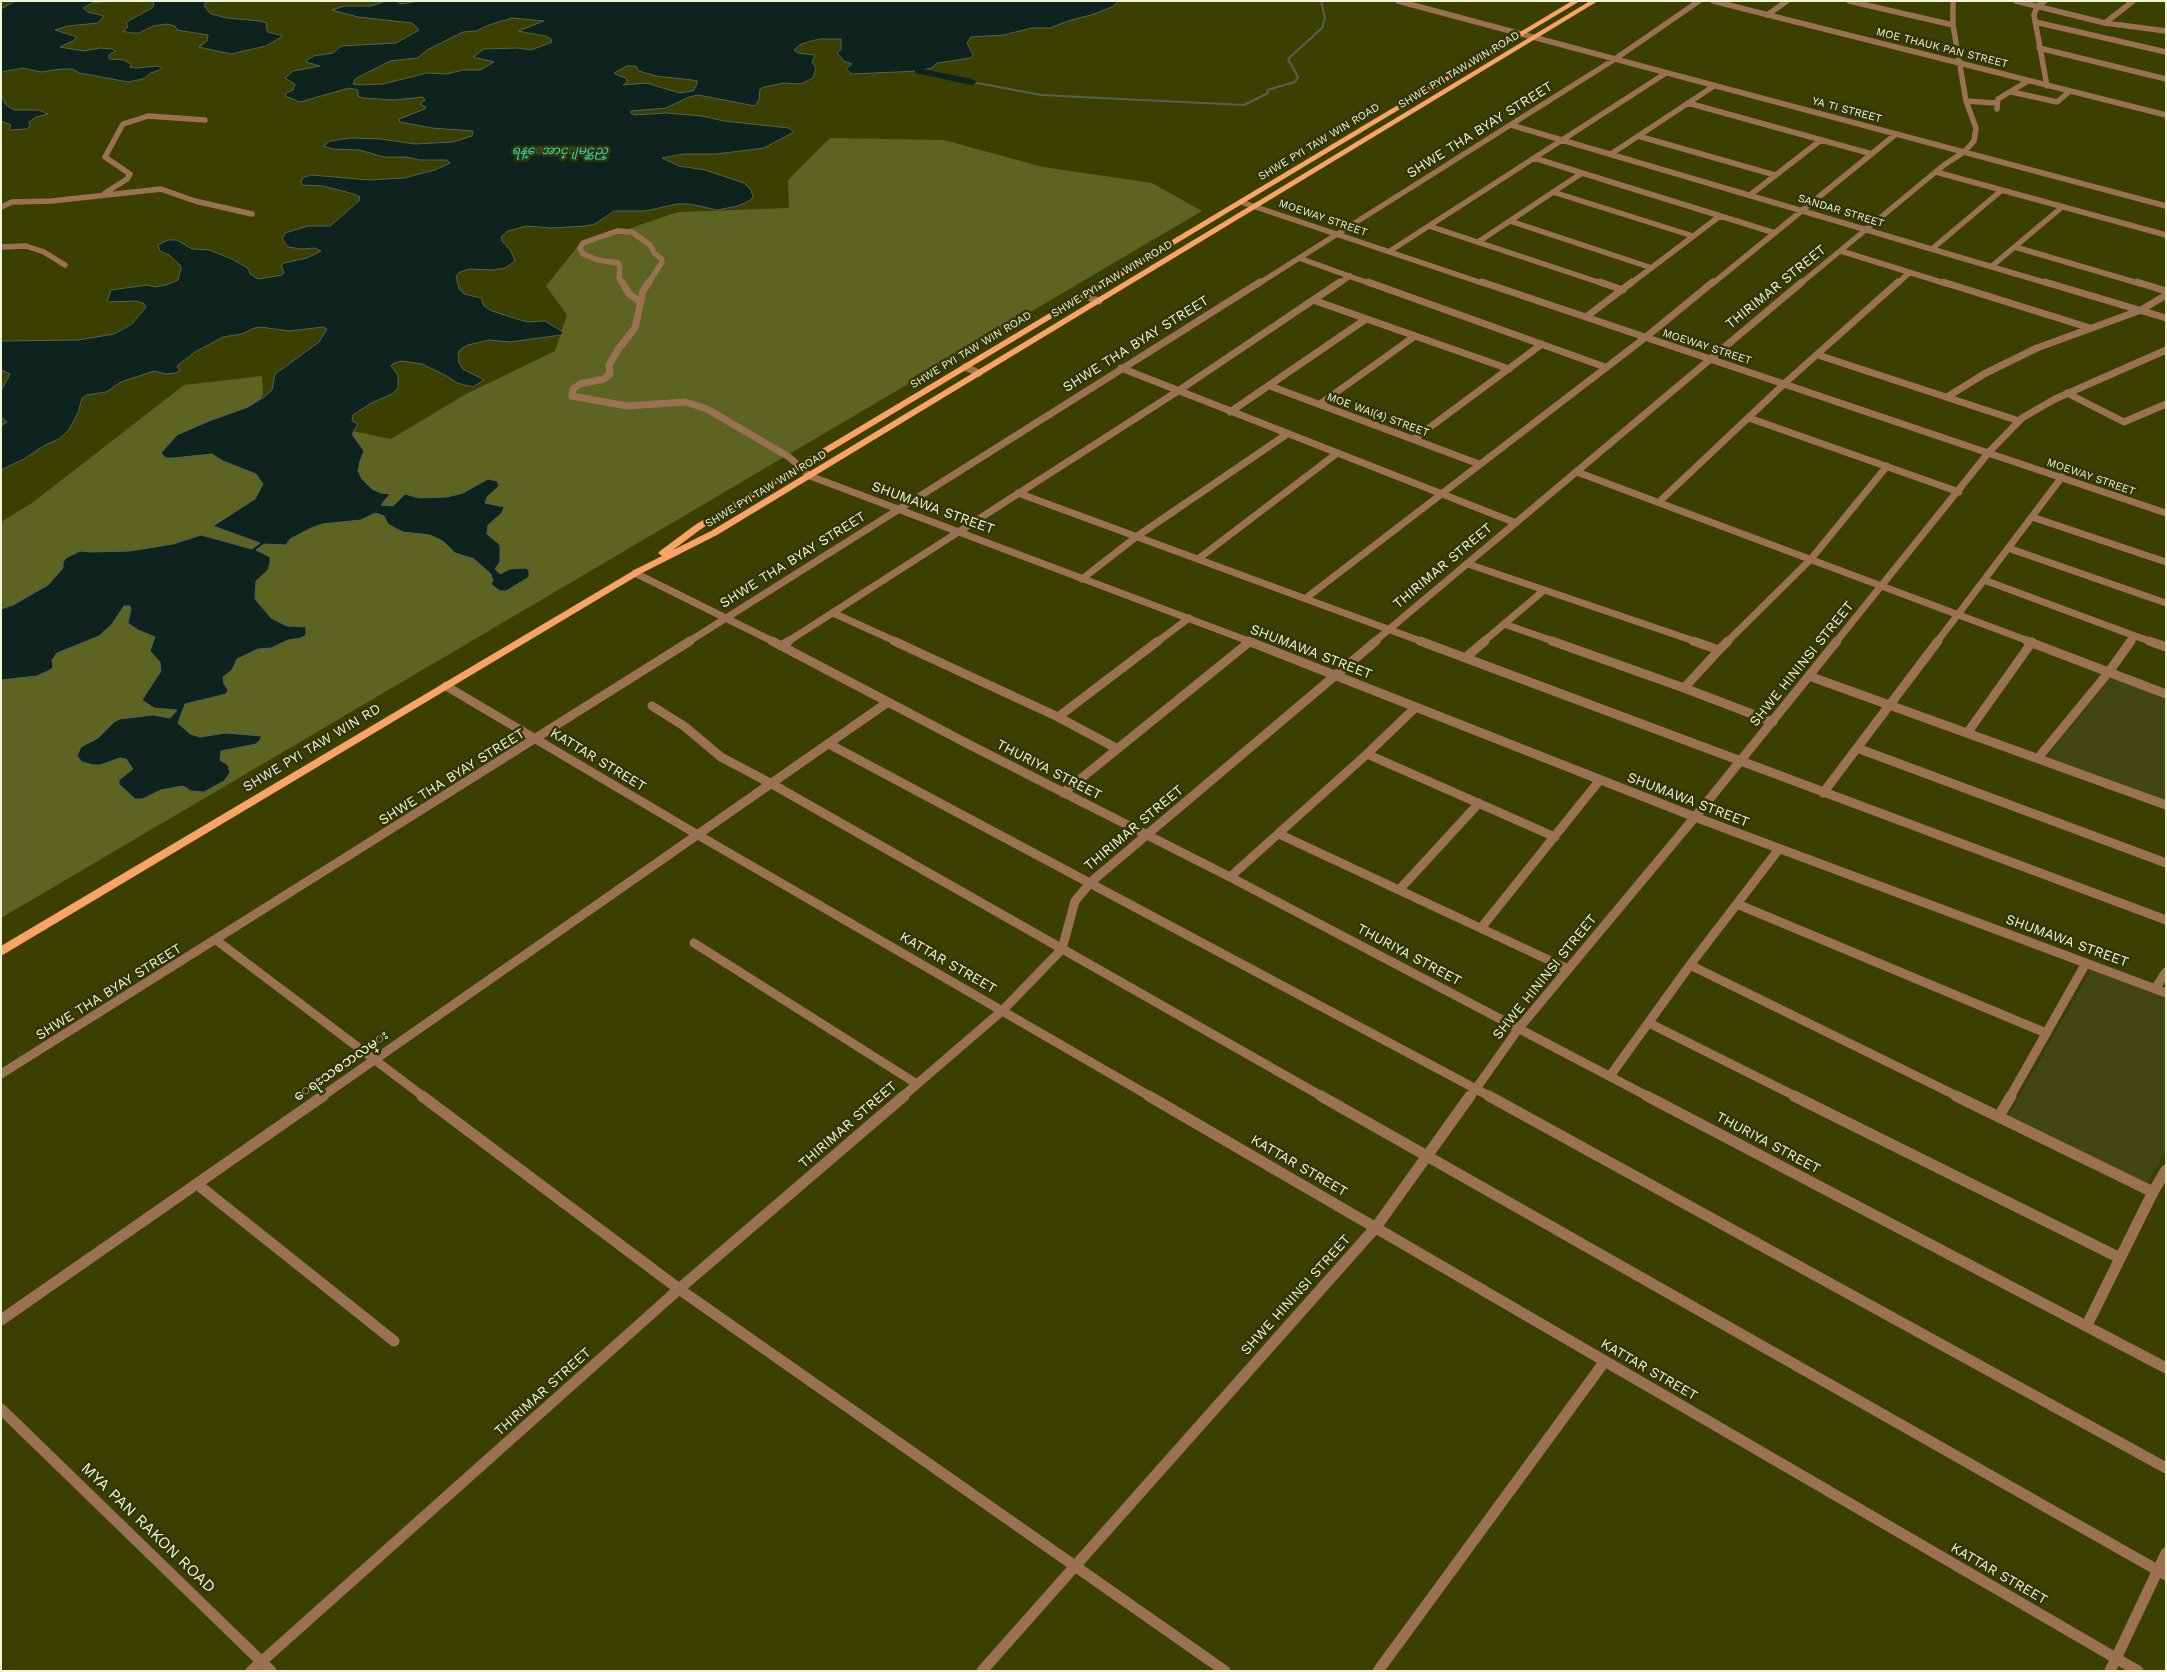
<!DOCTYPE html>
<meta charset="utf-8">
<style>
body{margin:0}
#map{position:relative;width:2167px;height:1672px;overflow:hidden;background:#3b4001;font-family:"Work Sans",sans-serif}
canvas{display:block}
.frame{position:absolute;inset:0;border:2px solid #f0f5d7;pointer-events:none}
</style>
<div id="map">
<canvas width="2167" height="1672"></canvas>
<div class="frame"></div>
</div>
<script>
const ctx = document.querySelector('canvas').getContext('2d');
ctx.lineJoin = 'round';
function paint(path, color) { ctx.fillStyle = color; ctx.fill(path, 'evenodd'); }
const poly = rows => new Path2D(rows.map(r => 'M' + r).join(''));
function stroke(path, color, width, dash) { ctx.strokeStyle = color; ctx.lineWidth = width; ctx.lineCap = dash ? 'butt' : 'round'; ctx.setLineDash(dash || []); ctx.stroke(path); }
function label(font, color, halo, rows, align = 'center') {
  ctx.font = font + ' "Work Sans","Noto Sans Myanmar",sans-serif'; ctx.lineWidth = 5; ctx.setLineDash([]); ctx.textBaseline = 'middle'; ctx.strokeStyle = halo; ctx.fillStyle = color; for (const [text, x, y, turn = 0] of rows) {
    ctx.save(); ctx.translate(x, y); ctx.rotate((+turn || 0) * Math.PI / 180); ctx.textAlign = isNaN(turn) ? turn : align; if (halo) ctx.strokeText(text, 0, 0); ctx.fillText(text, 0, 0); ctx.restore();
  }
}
paint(poly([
 [2112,677,2166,697,2166,801,2047,757],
 [2091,970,2166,998,2166,1150,2147,1183,2009,1115]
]), '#414614');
paint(poly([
 [830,138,944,140,1043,167,1152,183,1202,211,1,918,1,522,32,503,184,385,262,376,263,393,257,411,391,439,466,394,555,351,567,315,546,286,578,246,678,212,789,208,788,180]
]), '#5d6320');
const water = poly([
 [15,1,112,1,92,3,83,8,88,12,104,16,98,23,68,26,55,30,77,37,73,41,60,47,84,51,100,48,112,49,116,51,109,55,109,59,124,60,131,64,130,67,136,68,158,66,161,67,162,69,151,73,143,79,128,82,80,73,72,69,61,69,41,72,23,68,1,72,1,9,15,1],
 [153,1,211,1,205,3,204,6,211,14,227,18,260,21,267,23,266,28,268,32,283,36,266,46,231,54,199,47,207,41,208,35,177,30,175,26,167,24,153,26,139,33,131,33,123,31,128,27,126,23,130,20,152,8,154,5,153,1],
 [386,1,396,1,401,4,419,1,1119,1,1112,7,1091,15,1068,21,1050,28,1031,28,1004,35,971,37,967,43,973,55,971,58,937,63,932,68,918,71,852,74,846,69,852,64,844,61,837,53,841,49,841,39,819,39,801,44,794,50,798,53,815,55,812,62,816,68,813,78,801,84,784,83,764,87,760,89,759,100,755,106,698,95,689,97,666,108,631,111,631,113,634,115,666,113,702,116,724,121,789,128,794,132,764,148,716,154,683,154,662,158,679,166,705,170,744,183,751,190,753,197,749,201,738,206,717,210,690,204,677,204,645,211,614,211,595,224,585,226,552,228,526,226,508,231,501,237,502,241,511,251,515,261,505,268,492,270,470,269,460,272,456,276,459,289,464,294,481,298,484,306,492,311,527,322,545,321,563,332,561,335,510,342,489,340,468,345,461,349,458,352,459,363,463,369,484,380,473,387,457,383,447,376,422,364,402,361,394,363,391,366,398,375,398,388,392,394,371,403,353,415,352,421,358,424,352,434,364,451,360,461,358,471,362,479,372,489,381,493,390,494,381,505,393,506,405,494,419,498,447,497,463,493,488,479,497,481,499,486,487,497,485,503,504,507,502,513,488,525,487,534,499,544,500,547,500,562,495,569,500,574,510,569,526,568,529,571,529,577,506,591,500,591,491,584,493,581,491,574,474,559,455,553,443,541,430,535,403,532,395,528,388,524,384,516,375,513,361,520,322,524,311,528,290,539,286,545,264,544,256,550,270,557,270,563,268,570,256,581,255,599,271,618,287,626,306,627,306,635,301,638,288,640,271,648,258,649,237,659,232,670,223,677,224,684,228,690,226,694,185,704,178,723,190,734,200,737,226,733,262,736,260,740,256,744,221,751,220,760,228,765,230,773,224,781,204,792,191,791,183,786,177,787,161,790,142,799,135,799,119,784,119,780,133,769,126,759,120,758,100,765,93,765,82,762,77,756,81,747,98,738,114,722,120,719,153,715,170,718,177,710,154,708,142,700,161,671,160,662,150,651,155,637,138,630,128,623,131,609,130,606,124,606,112,624,99,636,57,653,52,660,53,667,50,670,37,676,1,680,1,609,13,605,48,585,63,568,63,562,66,558,80,551,91,552,130,551,173,544,201,535,252,549,260,543,213,526,255,499,263,484,256,474,223,461,212,454,173,458,166,458,161,453,177,435,209,421,248,407,264,397,272,390,275,374,319,342,327,329,323,327,289,331,261,327,254,328,242,334,223,337,195,352,177,366,180,371,175,373,166,374,154,371,121,382,106,392,86,395,82,398,78,413,68,431,59,439,45,445,24,459,1,470,1,426,7,422,1,417,1,391,10,374,1,370,1,341,78,340,114,334,125,328,132,324,146,307,143,303,136,301,107,302,111,290,147,285,155,287,166,285,178,280,181,269,180,265,169,255,160,251,158,245,168,240,177,240,192,249,209,250,232,259,246,267,249,270,250,274,258,279,282,275,284,273,281,265,284,263,307,258,321,251,315,248,301,249,288,247,282,239,285,233,308,226,330,226,359,201,360,197,354,194,323,186,302,185,301,181,304,177,312,175,369,180,404,178,435,170,450,163,447,160,420,160,406,157,384,157,359,150,333,149,323,146,330,141,351,138,381,139,415,144,453,142,472,136,473,131,432,128,400,122,399,119,425,109,426,107,420,104,425,100,423,97,395,100,363,98,358,96,358,90,349,88,300,102,285,96,286,93,293,90,295,84,285,78,293,71,320,66,306,62,306,61,313,56,333,53,341,46,396,43,419,30,412,23,358,17,332,10,344,6,371,6,386,1],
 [512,18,544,21,518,31,545,36,551,39,552,42,531,50,517,48,484,49,473,57,494,62,480,70,463,70,447,74,427,73,383,84,359,85,353,84,355,79,390,61,417,58,429,49,463,32,476,31,489,25,512,18],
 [627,66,636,66,639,71,656,76,692,80,697,81,697,84,693,91,680,93,646,83,623,85,627,82,626,78,617,75,614,73,627,66],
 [1,95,6,105,14,110,39,110,48,114,36,117,29,122,30,127,26,129,9,130,11,125,1,121,1,95]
]);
paint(water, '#0e231e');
stroke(water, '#526256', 1);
stroke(poly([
 [972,82,1041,95,1244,105,1268,93,1267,90,1295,82,1298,77,1288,59,1322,28,1325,18,1321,1]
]), '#526256', 2);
paint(poly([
 [918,68,972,79,977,82,972,85,915,73,915,69,918,68]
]), '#0e231e');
stroke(poly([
 [1398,1,2166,206],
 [1713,1,2166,115],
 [1849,1,1953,25],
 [2016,1,2105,23,2166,31],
 [2045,1,2037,6,2034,15,2047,86],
 [1767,15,1787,1],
 [2035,22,2166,52],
 [2105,23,2133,1],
 [2039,48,2166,79],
 [2012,92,2057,102,2070,91],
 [1966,101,1996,103],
 [1688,103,1872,154],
 [1997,109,1998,99,2028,81],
 [1511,125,2050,284],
 [1638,136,1775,175],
 [1611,154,1714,86],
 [1534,158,1775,233],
 [1936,172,2166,235],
 [1553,192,1693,236],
 [105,193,127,179,130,174,105,157,123,124,148,116,205,120],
 [1750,195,1821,140],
 [1241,202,1485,284],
 [1,207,12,202,52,201,161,189,195,201,252,214],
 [1510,221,1652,268],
 [1429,226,1604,284],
 [1478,242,1582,173],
 [1,247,26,246,44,252,65,265],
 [2015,247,2141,284],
 [1932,249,2002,190],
 [1390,251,1666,73],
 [1841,251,1947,284],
 [1299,258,1371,284],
 [1992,266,2062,207],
 [623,284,619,278,620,267,618,263,598,260,583,254,580,248,583,243,617,231,632,232,650,245,655,254,661,258,662,262,648,284],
 [1258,284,1615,59,1699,1],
 [1338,284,1350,276],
 [1630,284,1720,216],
 [1712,284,1896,134],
 [1800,284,1944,165,1964,152,1974,141,1976,128,1966,101,1953,25,1953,1],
 [1897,284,1909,273]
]), '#9b7154', 5.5);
stroke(poly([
 [622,282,629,294,640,302],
 [649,282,643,291,635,328,619,348,609,365,610,374,604,379,580,384,573,389,572,396,627,406,685,402,707,409,789,457,810,476,1251,642],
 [1368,282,1605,367],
 [1482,282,2166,513],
 [1600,282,1623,290],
 [1943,282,2090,328],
 [2045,282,2166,318],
 [2137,282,2166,291],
 [1085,296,1099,301],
 [1313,300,1509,369],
 [1586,317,1632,282],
 [1818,355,2019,421],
 [965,367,979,373],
 [1121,368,1516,523],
 [1270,386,1479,464],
 [2067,393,2124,422,2166,404],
 [1947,397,1984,374,2037,348,2141,310,2166,295],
 [1320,404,1415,336],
 [1230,412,1366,319],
 [1749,418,1959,492],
 [1414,439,1542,344],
 [1577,472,2031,642],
 [1018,493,1423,642],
 [1659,502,1785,383,1898,282],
 [2032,517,2166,562],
 [2008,548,2166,603],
 [1198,559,1336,454],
 [1468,564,1697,642],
 [635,573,774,642],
 [1082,579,1136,537,1287,434],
 [1984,580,2135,636,2130,642],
 [1306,598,1646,337,1713,282],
 [833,613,897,642],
 [1504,624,1556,642],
 [2135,636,2153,642],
 [688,642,1260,282],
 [787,642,1178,391,1340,282],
 [1157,642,1189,618],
 [1374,642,1802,282],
 [1483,642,1543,591],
 [1727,642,1811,559,1887,466],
 [1836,642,1989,452,2022,418,2055,399,2166,350],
 [1937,642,2062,477]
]), '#9b7154', 7);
stroke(poly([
 [772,641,968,744,1230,877,1649,1097],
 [894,641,1058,717],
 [1248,641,1695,817,2166,993],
 [1420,641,2166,920],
 [1552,641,1684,688,1719,650],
 [1693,641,1719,650,1728,641],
 [2027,641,2166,694],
 [2149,641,2166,647],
 [781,646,789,641],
 [1465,658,1485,641],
 [1809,676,2166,805],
 [446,686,698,835,1151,1097],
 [1684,688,1773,722],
 [652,706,684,726,721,757,772,784,1323,1097],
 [1968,732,2032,642],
 [829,744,1491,1097],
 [1116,748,1058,717,1158,641],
 [1857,748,2166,863],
 [1367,754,1555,837],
 [2038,758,2108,673,2131,641],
 [1063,793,1248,643],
 [1823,793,1938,641],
 [1279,834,1568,969],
 [1230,877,1367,754,1416,707],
 [1399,890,1479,803],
 [1737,904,2046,1033],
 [1481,928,1599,781],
 [216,940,424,1097],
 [694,943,917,1084],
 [1690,965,1959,1097],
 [2155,989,2166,972],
 [1649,1023,1797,1097],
 [1,1074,690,641],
 [1610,1076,1690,965,1779,849],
 [321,1097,888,702],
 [902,1097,1003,1010,1062,949,1075,901,1091,882,1376,641],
 [1470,1097,1519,1028,1695,817,1837,641],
 [2010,1097,2086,963]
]), '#9b7154', 9);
stroke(poly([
 [422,1096,679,1289,1225,1671],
 [1149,1096,2138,1671],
 [1321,1096,2166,1575],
 [1489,1096,2166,1468],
 [1647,1096,2166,1368],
 [1794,1096,2120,1258],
 [1956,1096,2153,1192],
 [1999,1116,2011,1096],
 [197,1184,394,1341],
 [1,1320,323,1096],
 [2087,1325,2153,1192,2166,1170],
 [1,1409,271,1671],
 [251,1671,679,1289,904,1096],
 [982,1671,1376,1227,1470,1096],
 [1378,1671,1605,1361],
 [2110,1671,2166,1553]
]), '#9b7154', 11);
paint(poly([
 [1572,1,1580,1,701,529,673,550,711,531,1590,1,1598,1,717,535,642,573,1,956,1,946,636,569,662,556,658,553,660,551,695,525,1572,1]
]), '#f9a366');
label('11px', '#f0f5d7', '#313508', [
 ["MOE THAUK PAN STREET",1942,48,14],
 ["SHWE PYI TAW WIN ROAD",1459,70,-31],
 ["YA TI STREET",1847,110,15],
 ["SHWE PYI TAW WIN ROAD",1319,142,-31],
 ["SANDAR STREET",1841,211,17],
 ["MOEWAY STREET",1323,218,19],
 ["SHWE PYI TAW WIN ROAD",1112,279,-31],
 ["MOEWAY STREET",1707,347,18],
 ["SHWE PYI TAW WIN ROAD",971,350,-31],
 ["MOE WAI(4) STREET",1378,415,20],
 ["MOEWAY STREET",2091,477,19],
 ["SHWE PYI TAW WIN ROAD",766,489,-31]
]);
label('italic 12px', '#2fdfbb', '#313508', [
 ["ရန္ေအာင္ျမင္ဆည္",560,150]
]);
label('14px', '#f0f5d7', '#313508', [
 ["SHWE THA BYAY STREET",1480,130,-32],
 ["THIRIMAR STREET",1776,287,-39],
 ["SHWE THA BYAY STREET",1136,344,-32],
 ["SHUMAWA STREET",933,508,20],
 ["SHWE THA BYAY STREET",793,560,-32],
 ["THIRIMAR STREET",1443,566,-40],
 ["SHUMAWA STREET",1311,652,21],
 ["SHWE HININSI STREET",1802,664,-51],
 ["SHWE PYI TAW WIN RD",312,748,-31],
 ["KATTAR STREET",598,760,31],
 ["THURIYA STREET",1049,770,27],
 ["SHWE THA BYAY STREET",452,777,-32],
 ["SHUMAWA STREET",1688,800,21],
 ["THIRIMAR STREET",1134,828,-40],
 ["SHUMAWA STREET",2067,941,20],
 ["THURIYA STREET",1409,955,28],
 ["KATTAR STREET",948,963,30],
 ["SHWE HININSI STREET",1545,977,-51],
 ["SHWE THA BYAY STREET",109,992,-32],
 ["ေရႊသစၥာလမ္း",341,1066,-35],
 ["THIRIMAR STREET",848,1125,-41],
 ["THURIYA STREET",1768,1143,28],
 ["KATTAR STREET",1299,1166,30],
 ["SHWE HININSI STREET",1296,1295,-48],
 ["KATTAR STREET",1649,1370,30],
 ["THIRIMAR STREET",543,1392,-42],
 ["KATTAR STREET",1999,1574,30]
]);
label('16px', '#f0f5d7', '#313508', [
 ["MYA PAN RAKON ROAD",148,1528,44]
]);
</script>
